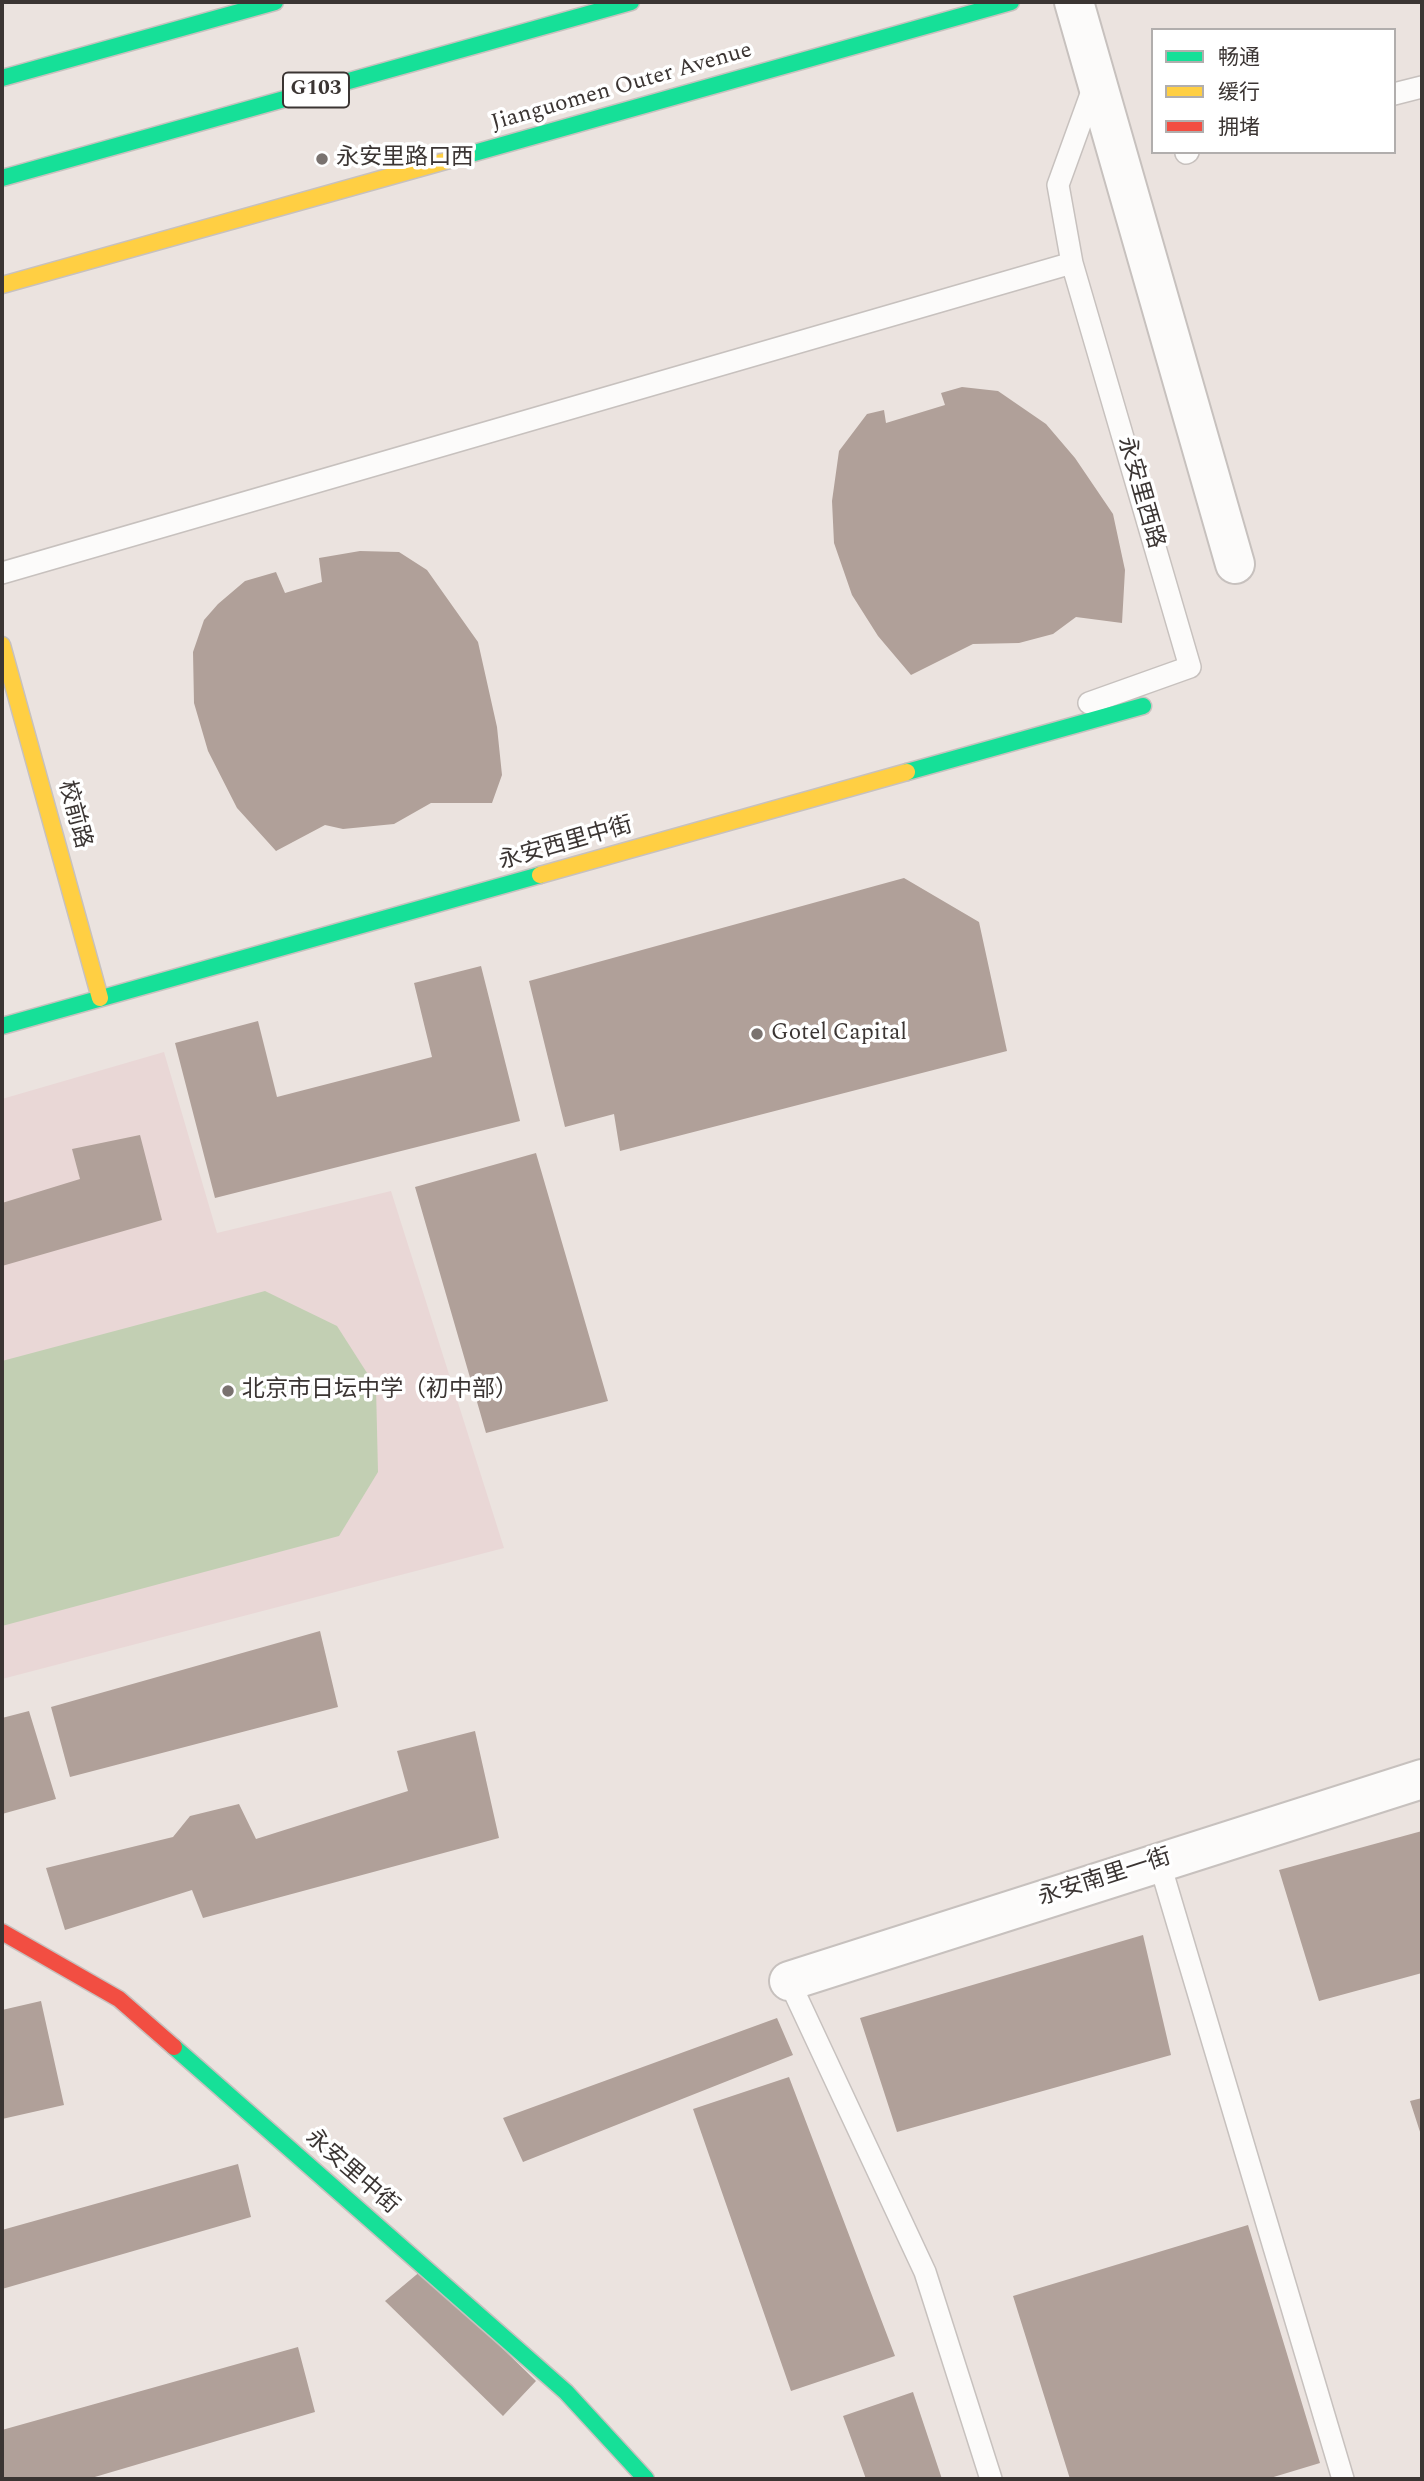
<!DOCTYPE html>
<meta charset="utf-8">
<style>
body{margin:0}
#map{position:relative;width:1424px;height:2481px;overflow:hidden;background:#ebe3df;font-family:Spectral,"Noto Sans SC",serif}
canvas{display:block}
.frame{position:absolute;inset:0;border:4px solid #3b3533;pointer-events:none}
.legend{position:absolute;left:1151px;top:28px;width:245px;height:126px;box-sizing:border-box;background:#fff;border:2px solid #b1aead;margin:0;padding:9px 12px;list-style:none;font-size:21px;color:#3b3533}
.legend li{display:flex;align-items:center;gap:14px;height:35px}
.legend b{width:35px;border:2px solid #b1aead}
</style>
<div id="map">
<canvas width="1424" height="2481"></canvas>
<div class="frame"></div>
<ul class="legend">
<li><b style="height:9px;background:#16e098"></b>畅通</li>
<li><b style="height:9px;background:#ffcf43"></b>缓行</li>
<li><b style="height:9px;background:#f24e42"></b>拥堵</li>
</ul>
</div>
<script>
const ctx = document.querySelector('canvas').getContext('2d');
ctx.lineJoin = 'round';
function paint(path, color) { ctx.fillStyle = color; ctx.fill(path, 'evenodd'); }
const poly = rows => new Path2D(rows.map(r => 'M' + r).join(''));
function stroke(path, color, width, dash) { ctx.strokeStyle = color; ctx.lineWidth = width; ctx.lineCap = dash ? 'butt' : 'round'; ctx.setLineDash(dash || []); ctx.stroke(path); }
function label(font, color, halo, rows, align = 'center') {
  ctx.font = font + ' Spectral,"Noto Sans SC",serif'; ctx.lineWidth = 7; ctx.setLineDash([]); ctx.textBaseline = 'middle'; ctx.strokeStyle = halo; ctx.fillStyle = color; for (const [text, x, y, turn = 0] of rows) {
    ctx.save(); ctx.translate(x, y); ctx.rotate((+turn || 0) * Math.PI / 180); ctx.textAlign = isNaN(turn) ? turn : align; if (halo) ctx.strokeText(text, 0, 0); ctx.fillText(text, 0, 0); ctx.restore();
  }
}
paint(poly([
 [164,1052,217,1233,391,1191,504,1548,2,1679,2,1099]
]), '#e9d7d6');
paint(poly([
 [265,1291,337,1326,376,1387,378,1472,339,1536,2,1626,2,1361]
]), '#c2cfb3');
paint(poly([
 [962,387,998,391,1046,424,1075,458,1113,514,1125,570,1122,623,1076,617,1053,634,1019,643,973,644,911,675,878,636,852,595,834,543,832,501,839,451,867,414,884,410,886,423,945,405,941,393],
 [360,551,399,552,427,570,478,642,497,727,502,775,492,803,431,803,394,824,343,829,325,825,276,851,237,808,208,751,194,703,193,652,204,620,218,604,245,581,276,572,285,593,322,582,319,558],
 [904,878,979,922,1007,1051,620,1151,614,1114,565,1127,529,981],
 [481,966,520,1121,215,1198,175,1043,258,1021,277,1097,432,1057,414,983],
 [140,1135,162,1220,2,1266,2,1203,80,1179,72,1149],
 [536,1153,608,1401,486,1433,415,1187],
 [320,1631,338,1707,70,1777,51,1707],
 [29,1711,56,1799,2,1814,2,1718],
 [475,1731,499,1838,203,1918,192,1890,65,1930,46,1868,173,1837,190,1816,239,1804,256,1839,408,1791,397,1751],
 [1422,1831,1422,1973,1319,2001,1279,1870],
 [1143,1935,1171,2055,897,2132,860,2018],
 [41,2001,64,2105,2,2119,2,2010],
 [777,2018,793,2055,523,2162,503,2118],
 [789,2077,895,2356,791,2391,693,2109],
 [1422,2098,1422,2138,1410,2101],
 [238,2164,251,2217,2,2289,2,2230],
 [1248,2225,1320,2463,1267,2479,1070,2479,1013,2296],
 [422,2270,536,2381,503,2416,385,2301],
 [298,2347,315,2412,88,2479,2,2479,2,2430],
 [913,2392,942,2479,866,2479,843,2416]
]), '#b0a099');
const lane = poly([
 [1394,94,1422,87],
 [1186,153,1188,152],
 [2,573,1072,263],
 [1089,703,1190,667,1072,263,1058,185,1095,83],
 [1159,1861,1343,2479],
 [789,1981,925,2272,991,2479]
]);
const street = poly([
 [1074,2,1235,564],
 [789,1981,1422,1779]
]);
const fast = poly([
 [2,78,275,2],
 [467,155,1011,2],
 [2,178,631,2],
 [907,772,1143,706],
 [2,1026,540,875],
 [174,2047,566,2392,646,2479]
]);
const slow = poly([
 [2,285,467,155],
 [2,645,100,998],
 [540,875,907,772]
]);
const jam = poly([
 [2,1932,119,1999,174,2047]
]);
stroke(lane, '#c7c1be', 24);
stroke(street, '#c7c1be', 42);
stroke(fast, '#c7c1be', 19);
stroke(slow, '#c7c1be', 19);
stroke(jam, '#c7c1be', 19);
stroke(lane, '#fcfbfa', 21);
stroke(street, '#fcfbfa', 38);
stroke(fast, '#16e098', 16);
stroke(slow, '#ffcf43', 16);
stroke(jam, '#f24e42', 16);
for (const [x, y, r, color] of [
 [322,159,7,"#79726f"],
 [757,1034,7,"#79726f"],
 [228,1391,7,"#79726f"]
]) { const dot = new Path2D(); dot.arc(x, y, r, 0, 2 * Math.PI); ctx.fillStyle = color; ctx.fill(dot); stroke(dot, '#fff', 2.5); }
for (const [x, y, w] of [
 [316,90,66]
]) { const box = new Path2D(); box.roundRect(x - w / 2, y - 17.5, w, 35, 5); ctx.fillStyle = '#fff'; ctx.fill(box); stroke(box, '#3b3533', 2); }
label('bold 21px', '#3b3533', null, [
 ["G103",316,90]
]);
label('23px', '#3b3533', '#fff', [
 ["Jianguomen Outer Avenue",622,88,-16],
 ["永安里西路",1139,493,74],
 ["校前路",73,815,75],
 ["永安西里中街",566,845,-16],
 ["永安南里一街",1105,1879,-18],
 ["永安里中街",351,2173,41]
]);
label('23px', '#3b3533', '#fff', [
 ["永安里路口西",336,159],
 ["Gotel Capital",771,1034],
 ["北京市日坛中学（初中部）",242,1391]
], 'left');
</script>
